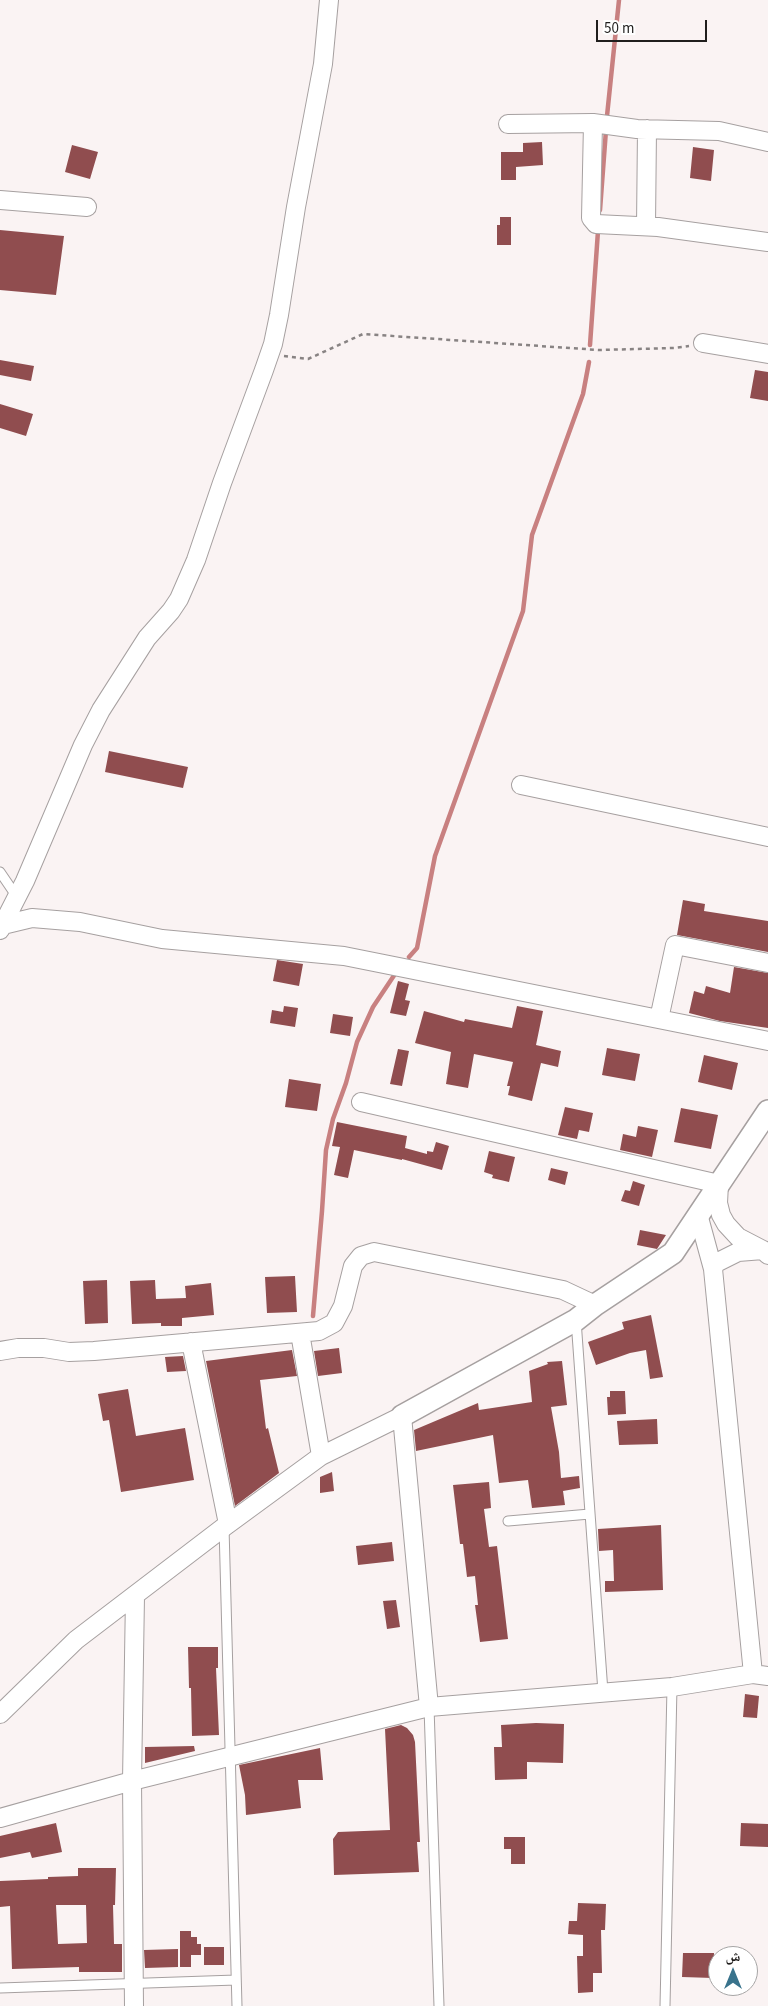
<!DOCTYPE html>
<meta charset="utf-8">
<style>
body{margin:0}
#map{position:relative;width:768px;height:2006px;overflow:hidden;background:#faf3f3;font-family:"Source Sans 3","Noto Naskh Arabic",sans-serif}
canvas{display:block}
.north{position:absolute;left:708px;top:1946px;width:50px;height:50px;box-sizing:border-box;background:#fff;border:1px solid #a6a5a5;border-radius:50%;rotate:0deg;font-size:14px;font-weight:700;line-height:20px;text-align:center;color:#201e1d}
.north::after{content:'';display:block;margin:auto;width:18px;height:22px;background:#39738c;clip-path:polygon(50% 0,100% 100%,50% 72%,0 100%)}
.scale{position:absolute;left:596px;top:20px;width:111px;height:22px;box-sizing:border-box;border:2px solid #201e1d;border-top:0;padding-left:6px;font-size:15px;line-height:18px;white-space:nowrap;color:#201e1d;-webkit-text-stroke:4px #fff;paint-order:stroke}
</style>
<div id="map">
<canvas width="768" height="2006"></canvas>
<div class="north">ش</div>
<div class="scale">50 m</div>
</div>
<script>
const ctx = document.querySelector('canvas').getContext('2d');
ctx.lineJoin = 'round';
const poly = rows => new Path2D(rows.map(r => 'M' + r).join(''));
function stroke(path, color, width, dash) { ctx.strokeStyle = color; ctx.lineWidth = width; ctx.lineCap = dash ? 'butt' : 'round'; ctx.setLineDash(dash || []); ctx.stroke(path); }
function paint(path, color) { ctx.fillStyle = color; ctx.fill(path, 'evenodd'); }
stroke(poly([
 [607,116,619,0],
 [600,210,606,130],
 [590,345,598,231],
 [409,957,417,948,435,856,523,611,532,535,583,394,589,362],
 [313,1316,322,1211,326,1150,333,1119,346,1083,357,1042,373,1007,395,974]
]), '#c88080', 4.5);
paint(poly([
 [542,142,543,165,516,167,516,180,501,180,501,152,523,152,523,143],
 [72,145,98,152,90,179,65,172],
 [693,147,714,150,711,181,690,178],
 [500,217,511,217,511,245,497,245,497,225,500,225],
 [0,230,64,236,56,295,0,290],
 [0,360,34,366,31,381,0,375],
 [755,370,768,372,768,401,750,398],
 [0,404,33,414,26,436,0,428],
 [109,751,188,767,183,788,105,772],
 [683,900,705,904,704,911,768,921,768,952,677,935],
 [277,960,303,964,299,986,273,981],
 [734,967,768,973,768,1028,720,1021,689,1013,694,991,704,994,706,986,730,993],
 [398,981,409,984,405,1000,410,1001,406,1016,390,1013],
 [284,1006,298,1008,295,1027,270,1023,272,1010,283,1012],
 [517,1006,543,1011,536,1045,561,1051,558,1067,541,1063,532,1101,508,1095,510,1086,507,1086,513,1062,474,1054,468,1088,446,1084,451,1052,415,1043,424,1011,464,1022,465,1019,512,1028],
 [333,1014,353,1017,350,1036,330,1033],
 [607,1048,640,1054,635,1081,602,1075],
 [398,1049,409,1051,402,1086,390,1084],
 [704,1055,738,1063,732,1090,698,1082],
 [289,1079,321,1084,317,1111,285,1107],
 [565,1107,593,1113,589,1132,579,1130,577,1139,558,1135],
 [681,1108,718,1115,711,1149,674,1142],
 [337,1122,407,1136,405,1148,427,1154,427,1151,433,1152,436,1142,449,1146,442,1170,402,1159,402,1160,354,1150,348,1178,334,1175,340,1147,332,1146],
 [638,1126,658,1130,652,1157,620,1150,623,1134,636,1137],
 [489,1151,515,1157,509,1182,492,1178,493,1175,484,1172],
 [551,1168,568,1172,565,1185,548,1180],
 [633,1181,645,1185,639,1206,621,1201,625,1190,630,1191],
 [640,1230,666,1235,657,1249,637,1245],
 [295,1276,297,1312,267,1313,265,1277],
 [107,1280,108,1323,85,1324,83,1281],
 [155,1280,156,1299,186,1298,185,1286,211,1283,214,1315,182,1318,182,1326,161,1326,161,1323,132,1324,130,1281],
 [651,1315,663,1377,650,1379,646,1350,630,1353,596,1365,588,1342,624,1329,622,1322],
 [339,1348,342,1373,318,1376,314,1351],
 [292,1350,297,1376,260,1380,266,1429,268,1428,279,1473,235,1506,206,1361],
 [183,1356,186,1371,167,1372,165,1357],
 [562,1361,567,1405,551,1407,559,1452,561,1478,579,1476,580,1488,563,1491,565,1505,532,1508,528,1480,499,1483,493,1435,416,1451,414,1430,478,1403,479,1410,532,1402,529,1371,548,1364,547,1362],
 [128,1389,136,1436,185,1428,194,1480,121,1492,109,1420,103,1421,98,1394],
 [610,1391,625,1391,626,1414,608,1415,607,1397,610,1397],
 [657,1419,658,1444,619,1445,617,1421],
 [332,1472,334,1491,320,1493,320,1477],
 [489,1482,491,1508,484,1509,489,1547,497,1546,508,1639,480,1642,475,1605,478,1605,475,1576,467,1577,463,1544,460,1544,453,1485],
 [661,1525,663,1590,605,1592,605,1581,614,1581,613,1550,599,1551,598,1529],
 [392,1542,394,1561,358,1565,356,1546],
 [396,1600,400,1627,387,1629,383,1601],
 [188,1647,218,1647,218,1668,216,1668,219,1735,192,1736,191,1688,189,1688],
 [745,1694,759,1696,757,1718,743,1717],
 [536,1723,564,1724,563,1763,527,1762,527,1779,495,1780,494,1747,502,1747,501,1725],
 [401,1725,407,1728,413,1735,415,1742,420,1842,417,1842,419,1872,334,1875,333,1839,338,1832,390,1830,385,1729],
 [194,1746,195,1751,145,1763,145,1747],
 [320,1748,323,1780,298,1780,301,1808,246,1815,245,1795,239,1765],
 [56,1823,62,1852,32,1858,30,1852,0,1858,0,1836],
 [741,1823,768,1824,768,1847,740,1846],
 [504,1837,525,1837,525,1864,511,1864,511,1849,504,1849],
 [78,1868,116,1868,115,1905,113,1905,114,1944,122,1944,122,1972,79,1972,79,1967,12,1969,10,1906,0,1907,0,1881,48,1879,48,1877,78,1876],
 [56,1905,86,1905,87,1943,58,1944],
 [578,1903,606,1904,605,1930,601,1930,602,1973,593,1973,593,1992,578,1993,577,1956,583,1956,583,1935,568,1934,569,1921,577,1921],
 [180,1931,191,1931,191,1937,197,1937,197,1944,201,1944,201,1955,191,1955,191,1967,180,1967],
 [204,1947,224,1947,224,1965,204,1965],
 [178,1949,178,1967,145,1968,144,1950],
 [683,1953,714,1953,713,1978,682,1977]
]), '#904d4f');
const service = poly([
 [0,872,17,897],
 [576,1320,603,1692],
 [508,1521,590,1514],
 [224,1527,237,2006],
 [429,1707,439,2006],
 [0,1988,236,1980],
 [665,2006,672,1687]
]);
const minor = poly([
 [593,123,591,218,596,224,658,227,768,242],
 [508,124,593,123,637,129,719,131,768,142],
 [0,200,87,207],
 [646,226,647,129],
 [703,343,768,354],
 [521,785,768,837],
 [3,925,32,918,80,922,162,939,344,956,768,1041],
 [0,930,25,881,83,745,101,710,147,638,171,611,179,599,196,560,222,483,264,370,273,344,279,315,296,207,323,64,329,0],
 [659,1019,675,945,768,963],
 [361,1102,719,1184,718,1203,721,1215,726,1224,738,1237,763,1250,768,1255],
 [698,1214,713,1269,753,1674],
 [713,1269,716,1263,738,1252,763,1250],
 [300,1333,321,1456],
 [191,1342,228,1524],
 [0,1351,18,1348,44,1348,69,1352,94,1351,319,1331,334,1323,343,1306,353,1266,361,1256,374,1252,563,1290,595,1305],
 [0,1714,76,1640,224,1527,321,1456,402,1416,429,1707],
 [0,1818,132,1781,429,1707,672,1687,753,1674,768,1676],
 [134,2006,132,1781,135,1596]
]);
const tertiary = poly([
 [402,1416,576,1320,595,1305,673,1253,768,1111]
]);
stroke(service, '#a6a0a0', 11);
stroke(minor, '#a6a0a0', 20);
stroke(tertiary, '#a6a0a0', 24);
stroke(poly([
 [284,356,308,359,363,334,599,350,674,348,689,346]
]), '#888383', 2.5, [4, 4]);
stroke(service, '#fff', 9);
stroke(minor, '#fff', 18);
stroke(tertiary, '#fff', 21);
</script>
